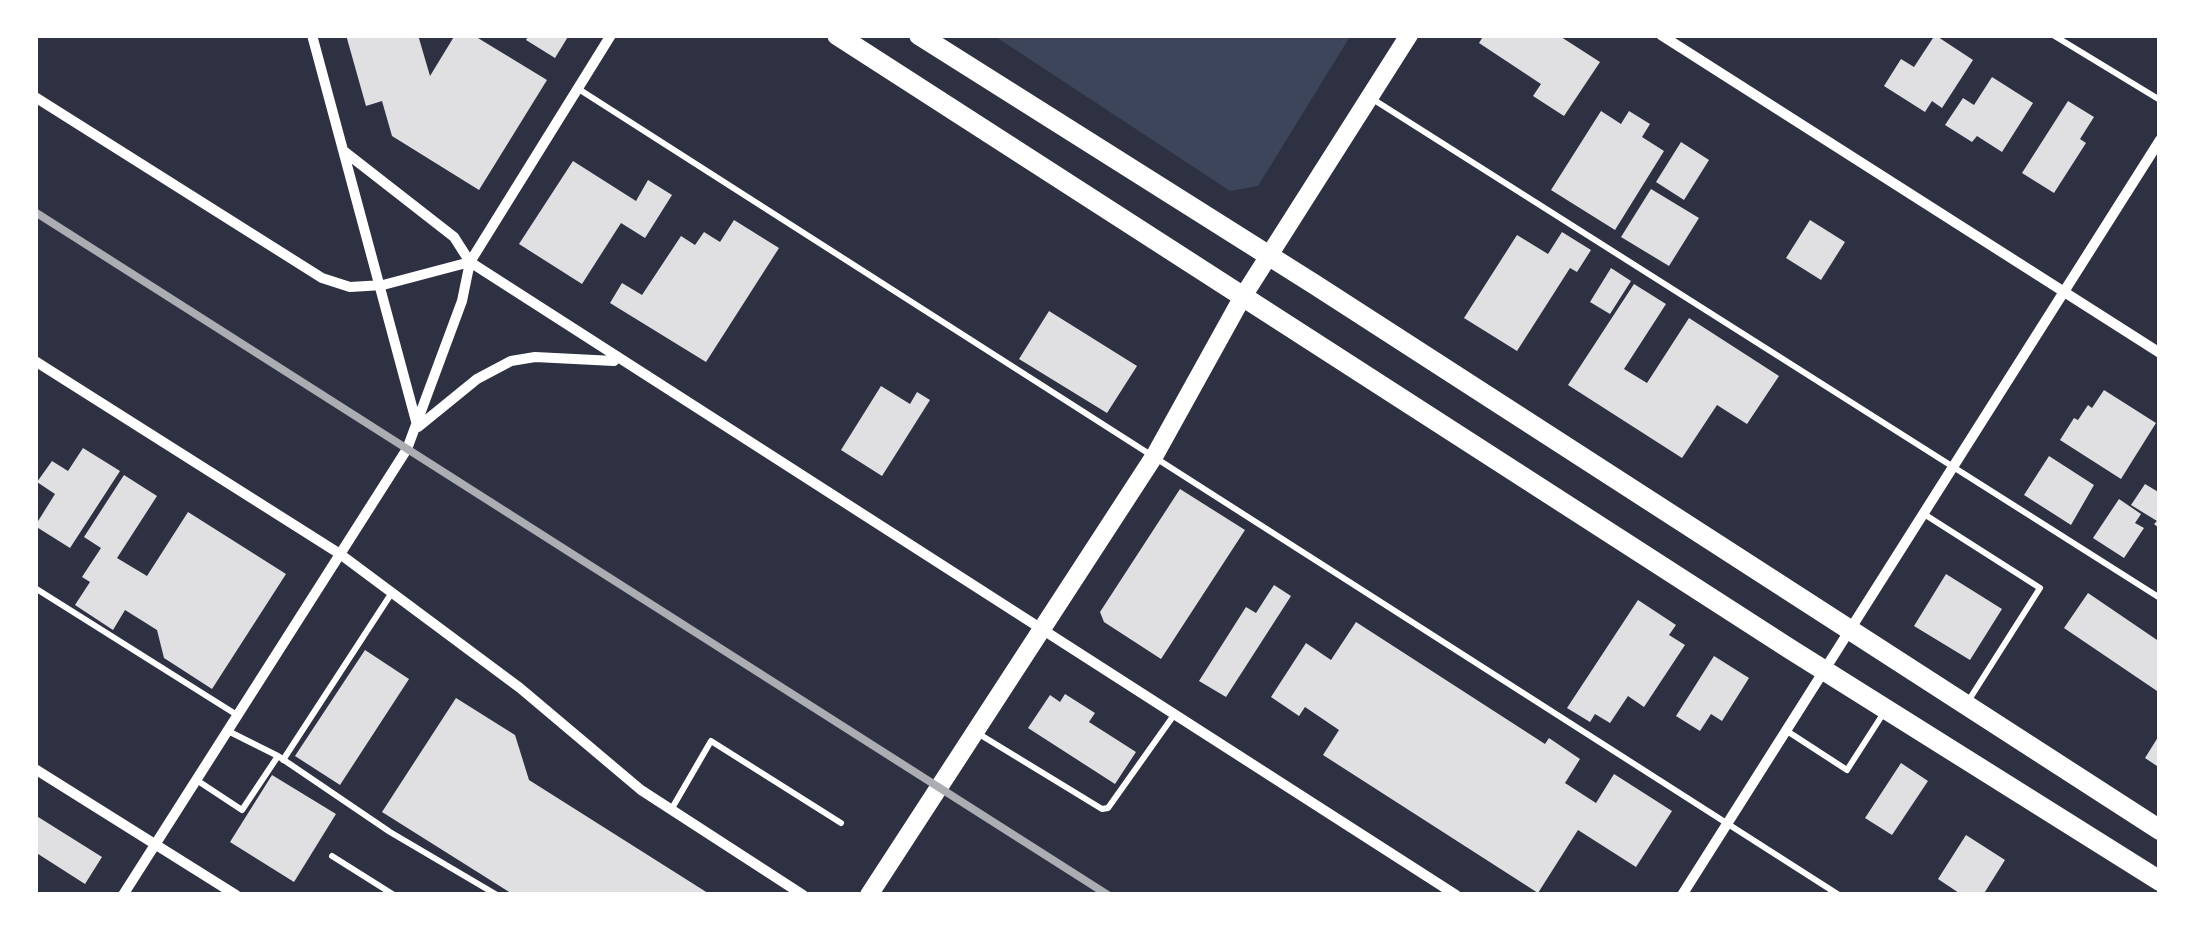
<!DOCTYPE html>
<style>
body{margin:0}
#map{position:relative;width:2195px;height:930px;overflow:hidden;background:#2d3142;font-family:Mulish,sans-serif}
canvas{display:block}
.frame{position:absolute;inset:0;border:38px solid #fff;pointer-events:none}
</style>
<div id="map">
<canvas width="2195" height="930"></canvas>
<div class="frame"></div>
</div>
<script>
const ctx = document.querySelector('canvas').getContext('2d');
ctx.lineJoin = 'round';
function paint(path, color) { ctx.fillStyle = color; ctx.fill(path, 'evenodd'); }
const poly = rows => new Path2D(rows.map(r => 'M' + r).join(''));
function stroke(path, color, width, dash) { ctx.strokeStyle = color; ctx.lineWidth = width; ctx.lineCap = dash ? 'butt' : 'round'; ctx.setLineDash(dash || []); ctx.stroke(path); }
paint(poly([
 [993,35,1351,35,1258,186,1230,191]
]), '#3c4559');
paint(poly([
 [346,35,418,35,430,76,455,35,473,35,547,80,479,190,392,136,382,101,366,106],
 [529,35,569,35,555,58,526,40],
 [1484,35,1558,35,1600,62,1564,116,1533,96,1541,84,1479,43],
 [1935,35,1973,60,1942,108,1932,101,1925,112,1884,86,1901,59,1914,67],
 [1992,77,2033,103,2002,152,1977,136,1972,142,1945,125,1963,98,1974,105],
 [2068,101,2094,117,2080,139,2086,143,2054,193,2022,173],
 [1601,111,1621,124,1629,111,1650,124,1642,137,1664,151,1615,230,1551,190],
 [1681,142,1709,160,1684,200,1656,182],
 [573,161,636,201,648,180,672,195,645,238,621,223,582,284,519,244],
 [1651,189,1699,218,1669,266,1621,237],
 [734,220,779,248,706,362,610,303,622,283,642,295,681,236,695,245,704,232,720,242],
 [1810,220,1845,242,1821,280,1786,258],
 [1562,232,1591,250,1577,272,1570,268,1517,351,1464,318,1517,235,1548,254],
 [1611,268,1631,281,1610,314,1590,302],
 [1634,284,1666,304,1624,369,1647,383,1689,318,1779,376,1747,424,1717,405,1682,458,1568,385],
 [1049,311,1137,366,1107,413,1019,359],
 [881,386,910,404,917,392,930,400,882,476,841,450],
 [2104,390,2156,423,2121,479,2060,440,2074,418,2078,420,2088,405,2092,408],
 [83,448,120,471,70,548,35,526,55,494,37,482,52,461,68,471],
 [2049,456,2094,485,2071,525,2024,495],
 [124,475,157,496,117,558,147,576,188,512,286,574,212,689,164,658,157,630,125,610,113,630,75,605,90,582,82,577,101,548,84,537],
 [2145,484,2160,493,2160,529,2154,524,2157,521,2131,505],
 [1180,489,1245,530,1161,659,1104,622,1100,612],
 [2119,499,2141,514,2135,523,2144,528,2124,558,2093,538],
 [1946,574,2002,609,1970,660,1914,626],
 [1274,585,1291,596,1226,697,1199,681,1246,607,1256,613],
 [2088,593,2160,642,2160,693,2064,628],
 [1638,600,1676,625,1669,635,1685,645,1644,707,1628,696,1610,723,1595,714,1590,722,1567,708],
 [1356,622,1545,744,1549,738,1580,759,1565,783,1596,803,1614,774,1672,811,1636,867,1578,830,1538,893,1323,755,1339,730,1305,707,1299,716,1271,697,1306,643,1331,660],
 [365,650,409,679,340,785,295,756],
 [1714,656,1749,678,1722,721,1711,714,1700,731,1676,716],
 [1065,694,1095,713,1089,722,1136,752,1115,784,1028,728,1050,695,1060,702],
 [456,698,515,735,529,780,711,895,514,895,382,812],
 [2160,734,2160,768,2145,758],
 [1901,763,1928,781,1892,835,1865,818],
 [272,775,336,814,294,882,230,842],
 [35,815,102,857,85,884,35,852],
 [1966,835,2005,860,1983,895,1962,895,1938,879]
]), '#e0e0e3');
stroke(poly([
 [2053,35,2160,100],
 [577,88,1839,895],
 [1371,98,2160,598],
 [1924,514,2040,588,1967,703],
 [35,588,237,715],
 [1787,731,1847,770,1883,714],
 [230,732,278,756,390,832,497,895],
 [979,734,1102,809,1108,808,1174,715],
 [283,760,391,594],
 [198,781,242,810,278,756],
 [671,810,711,741,841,823],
 [332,856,394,895]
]), '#fff', 6);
stroke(poly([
 [312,35,417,425],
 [1661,35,2160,353],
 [35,97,322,278,350,287,383,285,470,262,1456,895],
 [345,152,454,237,470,262],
 [35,361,340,554,520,688,641,790,803,895],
 [418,427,477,379,511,361,535,357,614,361],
 [35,769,236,895],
 [123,895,407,449,462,301,470,262,611,35],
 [1682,895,2160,140]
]), '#fff', 10);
stroke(poly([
 [869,895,1155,455,1242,298,1409,35]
]), '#fff', 18);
stroke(poly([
 [837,35,1790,649,2160,881],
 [919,35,1317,286,2160,830]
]), '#fff', 20);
stroke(poly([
 [35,212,1108,895]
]), '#abadb3', 8);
</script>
